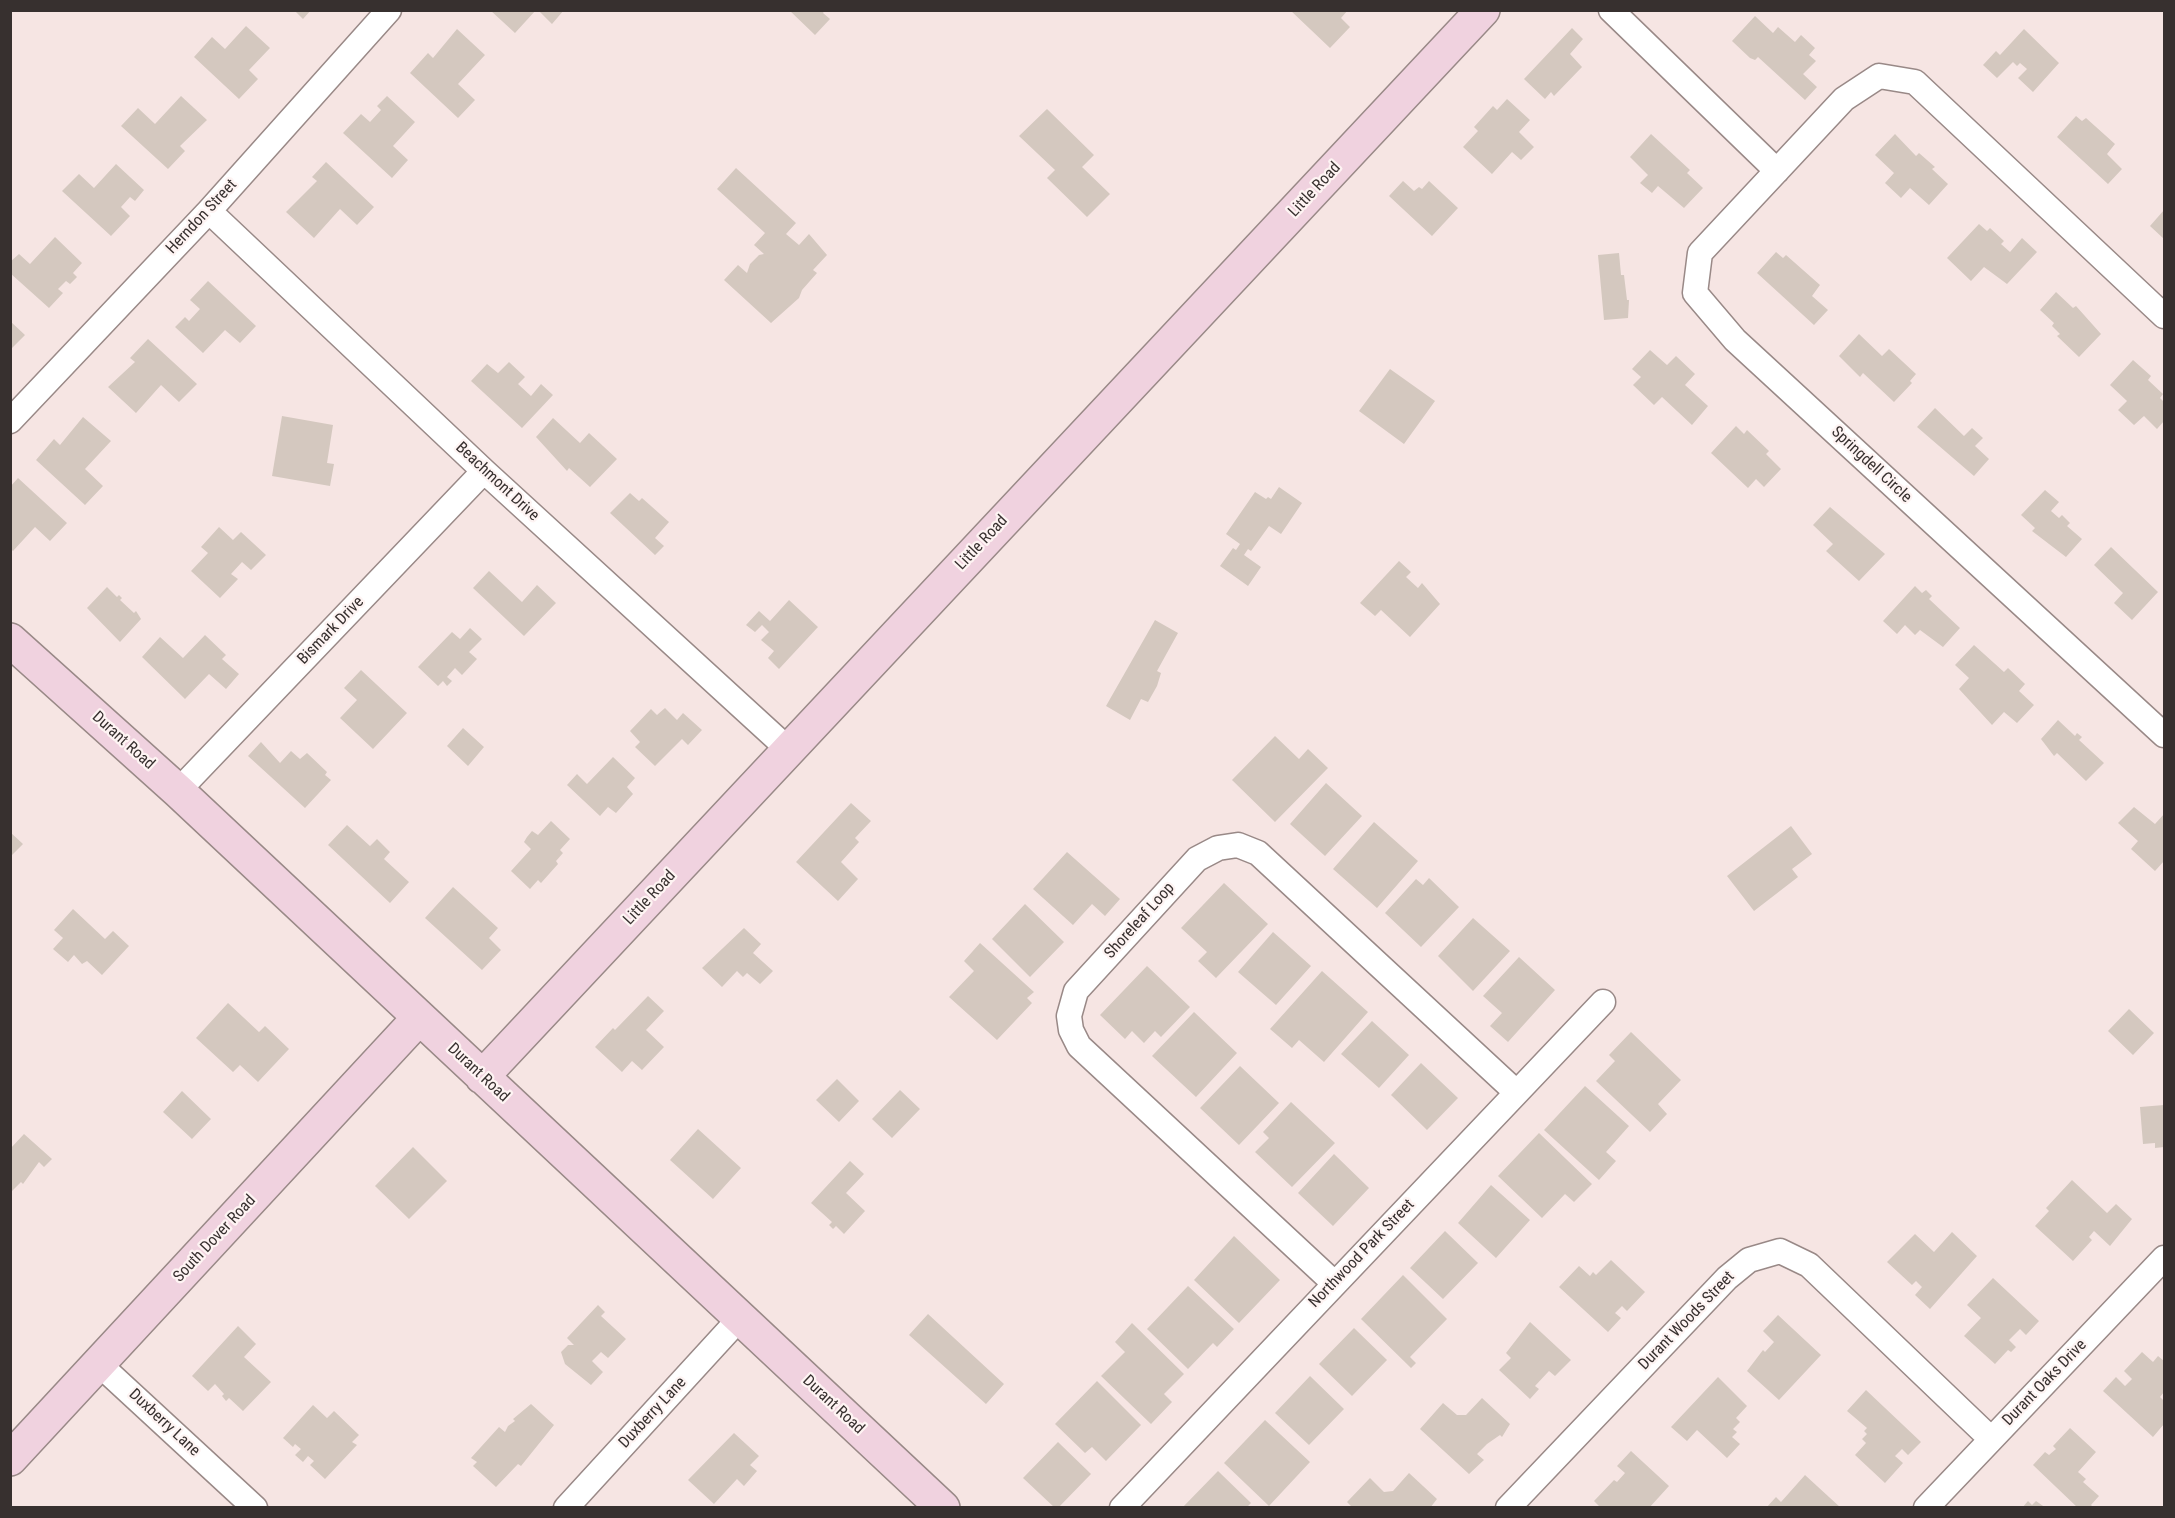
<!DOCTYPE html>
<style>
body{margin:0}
#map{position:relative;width:2175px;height:1518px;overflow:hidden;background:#f6e5e3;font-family:"Roboto Condensed",sans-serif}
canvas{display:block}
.frame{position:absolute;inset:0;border:12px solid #37302f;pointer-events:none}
</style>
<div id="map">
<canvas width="2175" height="1518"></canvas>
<div class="frame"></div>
</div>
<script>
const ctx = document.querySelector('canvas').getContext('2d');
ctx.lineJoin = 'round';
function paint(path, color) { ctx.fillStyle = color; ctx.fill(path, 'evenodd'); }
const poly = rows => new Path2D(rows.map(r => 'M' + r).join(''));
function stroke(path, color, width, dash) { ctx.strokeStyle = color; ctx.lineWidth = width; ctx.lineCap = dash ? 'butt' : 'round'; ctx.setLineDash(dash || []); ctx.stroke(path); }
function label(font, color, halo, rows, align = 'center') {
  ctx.font = font + ' "Roboto Condensed",sans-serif'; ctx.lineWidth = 4.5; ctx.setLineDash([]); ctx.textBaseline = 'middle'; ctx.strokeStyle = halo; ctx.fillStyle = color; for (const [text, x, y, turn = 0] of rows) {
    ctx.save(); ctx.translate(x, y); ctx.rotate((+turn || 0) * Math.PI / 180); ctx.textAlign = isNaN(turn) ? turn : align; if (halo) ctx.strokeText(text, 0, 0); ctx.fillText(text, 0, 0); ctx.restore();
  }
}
paint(poly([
 [294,10,311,10,303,19],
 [490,10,536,10,515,33],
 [538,10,564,10,552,24],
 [789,10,825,10,823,13,830,19,815,35],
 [1290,10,1348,10,1341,18,1350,27,1330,48],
 [1755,16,1773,33,1778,27,1795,42,1801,35,1815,48,1809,55,1816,61,1803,74,1817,87,1805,100,1758,57,1755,60,1750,58,1732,41],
 [246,26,270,48,249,70,258,79,239,99,194,57,212,37,225,49],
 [1572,28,1583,39,1570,54,1582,67,1554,96,1551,92,1545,99,1524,79],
 [457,29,485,55,458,84,475,100,458,118,410,73,428,53,433,58],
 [2024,29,2059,63,2033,92,2018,78,2027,69,2020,63,2017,66,2013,62,1997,78,1983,65,1996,51,2000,55],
 [181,96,207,120,180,146,185,151,168,169,121,126,138,108,155,124],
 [387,96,415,122,393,146,408,160,392,178,343,133,361,114,370,122,381,110,377,106],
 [1507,99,1530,120,1519,132,1534,147,1521,160,1512,152,1492,174,1463,147,1478,131,1474,127,1493,106,1497,110],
 [1047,109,1094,155,1082,167,1110,194,1087,217,1047,178,1055,170,1019,136],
 [2076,116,2082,121,2086,118,2115,144,2107,154,2122,169,2108,184,2057,137],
 [1651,134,1690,170,1687,173,1703,188,1684,208,1658,186,1652,193,1640,183,1648,175,1630,157],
 [1895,134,1916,156,1919,153,1935,167,1932,169,1948,184,1929,205,1910,188,1901,198,1885,183,1894,173,1875,155],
 [326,162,374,207,357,225,340,209,314,238,286,212,317,181,312,177],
 [116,164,144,190,135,201,130,197,121,207,130,216,111,236,62,191,79,174,94,188],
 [736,168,796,223,786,234,799,245,809,234,827,255,813,270,817,273,802,290,799,298,771,323,724,280,738,265,747,273,750,264,759,255,764,254,754,245,765,233,717,189],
 [1403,181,1414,191,1419,187,1422,189,1429,181,1458,208,1432,236,1389,196],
 [2164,210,2164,239,2150,226],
 [1979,224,1987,231,1990,228,2004,241,2001,244,2010,252,2022,238,2037,252,2007,284,1984,267,1971,281,1947,258],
 [55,237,82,263,73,273,77,277,70,284,66,281,58,289,63,293,49,308,10,273,10,262,19,254,30,264],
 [1776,252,1783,258,1786,255,1820,285,1812,296,1828,310,1814,325,1757,273],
 [1619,253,1621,275,1624,275,1627,300,1629,300,1628,318,1604,320,1598,255],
 [208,281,256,326,240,343,225,330,203,353,175,327,185,317,189,321,200,309,190,300],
 [2056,292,2073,308,2076,306,2101,334,2079,357,2057,336,2060,334,2052,326,2054,323,2040,310],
 [10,321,25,335,10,350],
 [1859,334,1882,356,1889,349,1916,374,1910,381,1912,383,1894,402,1863,373,1860,377,1839,356],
 [148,339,197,384,179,402,161,385,136,413,108,387,135,362,130,358],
 [1650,350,1667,365,1676,356,1695,374,1685,385,1708,406,1692,425,1662,397,1654,405,1633,385,1641,377,1632,369],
 [2133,360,2151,376,2148,380,2163,394,2160,398,2164,402,2164,421,2157,429,2144,416,2134,425,2118,410,2127,401,2110,385],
 [509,362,525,377,518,384,531,396,541,384,553,395,522,428,471,381,487,364,498,373],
 [1390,369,1435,401,1404,444,1359,411],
 [1935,408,1964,436,1972,428,1983,438,1975,446,1989,459,1974,476,1917,427],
 [282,416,333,425,327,463,334,464,330,486,272,476],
 [83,417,111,441,85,469,103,486,85,505,36,460,54,439,60,445],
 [553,418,580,443,589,433,617,459,590,487,569,468,567,471,536,437],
 [1736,426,1744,434,1747,430,1769,451,1766,454,1781,469,1764,487,1756,479,1748,488,1711,453],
 [18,478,67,523,50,541,35,527,13,551,10,548,10,487],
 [1279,487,1302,503,1281,534,1269,526,1251,551,1248,549,1244,555,1261,567,1248,586,1220,566,1233,548,1236,550,1240,544,1226,534,1255,492,1266,499,1268,497,1271,499],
 [2045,490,2059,502,2051,511,2059,518,2062,515,2070,523,2067,526,2082,539,2066,557,2032,531,2035,528,2021,515],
 [630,493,639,501,642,498,669,522,655,538,664,546,655,555,610,513],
 [1830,507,1885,554,1859,581,1826,551,1833,544,1813,525],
 [219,527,233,540,241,532,266,555,251,570,242,562,231,574,238,579,220,598,191,571,208,553,201,547],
 [2111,547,2158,592,2132,620,2114,603,2123,593,2094,565],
 [1399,561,1411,572,1406,577,1418,588,1422,583,1440,604,1410,637,1381,610,1375,616,1360,603],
 [489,571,522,602,537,585,556,603,524,636,473,588],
 [1915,586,1922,593,1926,590,1932,596,1929,599,1960,628,1943,647,1920,630,1915,635,1905,625,1897,634,1883,621],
 [107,587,117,597,119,595,122,598,120,600,134,613,136,611,141,619,120,642,87,608],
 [789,600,818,627,779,669,768,658,774,651,761,640,769,632,762,625,755,632,746,625,759,611,770,621],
 [1155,620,1178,633,1157,671,1161,673,1157,686,1148,702,1141,699,1130,720,1106,706],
 [470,628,482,639,469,652,477,659,462,675,455,668,447,677,452,681,447,686,443,681,438,686,418,667,452,632,460,639],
 [205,635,226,655,222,659,239,674,226,689,209,674,185,699,142,657,160,637,183,658],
 [1974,645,2004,672,2008,668,2025,684,2019,691,2034,705,2017,723,2004,712,1992,725,1959,689,1969,678,1955,665],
 [361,670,407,713,373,749,340,718,357,700,344,688],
 [665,708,677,720,683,713,702,730,688,745,682,739,655,766,635,747,640,742,630,731,651,709,657,715],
 [2058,720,2075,736,2077,733,2082,737,2079,740,2104,763,2086,781,2057,753,2054,756,2041,739],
 [463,728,484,747,468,766,447,746],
 [1275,736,1299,759,1308,749,1328,768,1275,822,1232,780],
 [261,742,280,763,291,751,300,759,307,753,327,772,325,775,331,780,305,808,248,756],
 [613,757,635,778,627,787,633,794,616,813,608,807,600,816,567,785,577,774,587,784],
 [1326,783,1362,816,1325,856,1290,824],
 [851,803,871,821,855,838,859,842,841,862,858,879,838,901,796,862],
 [2134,807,2155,824,2164,814,2164,861,2155,871,2131,849,2138,841,2118,823],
 [551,821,570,839,560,850,563,853,556,861,558,864,541,883,538,880,530,889,511,871,531,849,524,842,527,837,532,831,538,835],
 [1374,822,1418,861,1377,908,1333,869],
 [347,825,370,846,377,839,390,852,384,859,409,882,390,903,328,845],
 [1791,826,1812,854,1792,869,1798,877,1754,911,1727,876],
 [10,832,23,844,10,857],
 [1067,852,1120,899,1105,916,1092,904,1073,925,1033,889],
 [1429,878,1459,907,1421,947,1385,913,1416,879,1423,885],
 [1224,883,1268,924,1216,978,1198,961,1207,952,1181,928],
 [453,887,498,928,489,938,501,950,482,970,425,918],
 [1025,904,1064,942,1030,977,992,939],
 [73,909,105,939,113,931,129,946,102,975,87,961,82,964,74,955,68,962,53,949,63,938,54,930],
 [1473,918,1510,951,1473,991,1438,956],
 [744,928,761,944,753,953,773,971,760,984,747,973,743,977,737,971,722,987,702,968],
 [1273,932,1311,966,1276,1005,1238,972],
 [980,943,1034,992,1027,998,1032,1003,997,1040,949,997,974,971,964,961],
 [1519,957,1555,990,1508,1042,1490,1026,1502,1013,1483,996],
 [1147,966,1190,1007,1161,1037,1155,1031,1144,1043,1132,1031,1125,1039,1100,1015],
 [1322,971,1368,1012,1324,1062,1299,1040,1292,1048,1270,1029],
 [648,996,664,1011,646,1030,664,1047,642,1070,632,1061,622,1072,595,1047,613,1028,615,1030],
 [228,1003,259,1032,265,1026,289,1049,258,1082,240,1065,233,1072,196,1038],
 [2129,1009,2154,1033,2133,1055,2108,1031],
 [1194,1012,1237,1053,1196,1097,1152,1056],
 [1372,1021,1409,1055,1379,1088,1341,1054],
 [1631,1032,1681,1080,1658,1104,1667,1114,1650,1132,1596,1081,1615,1061,1609,1055],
 [1421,1063,1458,1098,1427,1130,1391,1095],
 [1240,1066,1279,1103,1239,1145,1200,1108],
 [837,1079,859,1101,839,1122,816,1100],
 [1585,1086,1629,1126,1606,1152,1616,1161,1599,1180,1544,1130],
 [900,1090,920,1109,892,1138,872,1119],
 [182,1091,211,1119,192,1139,163,1112],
 [1291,1102,1335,1143,1292,1187,1255,1152,1269,1138,1263,1132],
 [2164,1105,2164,1147,2155,1148,2155,1143,2143,1144,2140,1107],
 [698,1129,741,1168,713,1199,670,1160],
 [1539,1133,1592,1184,1574,1202,1565,1194,1542,1218,1498,1176],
 [24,1134,52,1159,44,1167,39,1162,23,1184,21,1182,10,1193,10,1149],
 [413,1147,447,1181,409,1219,375,1186],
 [1334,1154,1369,1188,1333,1226,1298,1193],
 [850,1161,864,1174,846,1193,865,1211,844,1234,836,1226,833,1229,829,1225,832,1222,811,1203],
 [2072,1180,2107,1213,2116,1204,2132,1219,2110,1246,2094,1231,2089,1237,2092,1240,2073,1261,2035,1226,2049,1211,2046,1208],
 [1491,1185,1530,1220,1496,1258,1458,1223],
 [1445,1231,1478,1263,1443,1299,1410,1268],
 [1952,1232,1977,1256,1930,1309,1915,1295,1922,1287,1916,1281,1912,1285,1887,1262,1915,1234,1934,1252],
 [1234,1236,1280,1280,1239,1323,1194,1280],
 [1611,1260,1645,1292,1627,1311,1622,1306,1615,1313,1621,1318,1608,1332,1559,1287,1579,1266,1590,1276,1593,1272,1596,1275],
 [1403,1275,1447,1319,1410,1357,1416,1363,1411,1368,1361,1319],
 [1993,1278,2039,1321,2026,1335,2020,1329,2009,1340,2016,1347,2011,1352,2008,1350,1995,1364,1964,1336,1981,1318,1967,1305],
 [1188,1286,1234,1329,1217,1347,1213,1343,1188,1369,1147,1329],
 [598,1305,605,1312,601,1316,626,1339,608,1358,601,1352,592,1361,603,1372,591,1385,565,1364,561,1352,568,1345,574,1345,567,1338],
 [928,1314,1004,1384,986,1404,909,1335],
 [1778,1315,1821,1355,1779,1400,1747,1371,1763,1350,1765,1352,1774,1342,1763,1331],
 [1530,1322,1571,1360,1555,1376,1549,1371,1535,1386,1539,1389,1530,1399,1499,1370,1511,1358,1506,1353],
 [1132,1323,1184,1374,1164,1394,1172,1402,1151,1424,1101,1376,1125,1352,1115,1342],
 [238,1326,256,1344,244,1357,271,1382,243,1411,229,1398,226,1401,222,1396,224,1394,215,1384,208,1391,192,1376],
 [1354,1328,1387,1360,1352,1396,1319,1364],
 [2142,1352,2153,1362,2158,1356,2164,1361,2164,1392,2160,1397,2164,1401,2164,1424,2153,1437,2103,1391,2116,1377,2125,1386,2132,1379,2124,1371],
 [1310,1376,1344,1409,1309,1445,1275,1413],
 [1718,1377,1747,1406,1736,1418,1740,1422,1733,1429,1737,1432,1732,1437,1740,1444,1727,1458,1697,1430,1687,1441,1671,1427],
 [1097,1381,1141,1425,1106,1461,1092,1447,1085,1453,1055,1424],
 [1866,1390,1921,1442,1908,1455,1902,1449,1895,1456,1903,1463,1885,1483,1855,1455,1866,1443,1862,1439,1867,1434,1864,1431,1867,1428,1847,1411],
 [1482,1398,1510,1424,1502,1437,1500,1435,1487,1444,1477,1454,1484,1460,1469,1474,1420,1429,1443,1403,1457,1415,1466,1415],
 [531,1404,554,1425,521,1466,518,1464,496,1487,473,1466,477,1462,471,1458,499,1427,505,1432,508,1426,515,1421,513,1419],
 [313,1405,327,1418,334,1411,359,1435,352,1442,357,1445,325,1479,310,1465,314,1461,308,1456,303,1462,295,1455,301,1449,295,1444,293,1447,283,1438],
 [1265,1420,1310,1462,1269,1506,1224,1463],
 [2070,1428,2096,1452,2078,1472,2086,1479,2083,1482,2099,1496,2091,1505,2094,1508,2078,1508,2033,1465,2045,1452,2049,1455,2056,1449,2053,1446],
 [734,1433,759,1456,750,1465,757,1471,744,1486,737,1479,714,1504,688,1480],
 [1058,1442,1091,1474,1058,1508,1055,1508,1023,1478],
 [1631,1451,1669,1486,1649,1508,1601,1508,1594,1501,1614,1480,1617,1482,1625,1473,1617,1466],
 [1218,1471,1251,1503,1246,1508,1182,1508],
 [1409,1473,1437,1499,1430,1508,1353,1508,1347,1502,1370,1478,1384,1492,1393,1491],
 [1805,1475,1841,1508,1766,1508,1776,1497,1781,1502],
 [2028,1501,2032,1505,2036,1501,2046,1508,2022,1508]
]), '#d4c8bf');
const street = poly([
 [1611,10,1777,171],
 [209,211,484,471,789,750],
 [2164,316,1915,82,1879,76,1844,99,1700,253,1695,293,1735,340,2164,735],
 [10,421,209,211,389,10],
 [178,791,484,471],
 [1334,1283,1079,1046,1071,1030,1069,1016,1076,991,1197,859,1218,848,1238,845,1258,853,1516,1092],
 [99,1364,255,1508],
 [566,1508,740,1318],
 [1122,1508,1603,1002],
 [1508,1508,1727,1278,1749,1260,1780,1251,1809,1265,1991,1439],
 [1926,1508,2164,1258]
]);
const secondary = poly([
 [10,640,178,791,943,1508],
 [482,1077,1483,10],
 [10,1459,419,1018]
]);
stroke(street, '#998987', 27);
stroke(secondary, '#998987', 36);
stroke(street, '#fff', 24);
stroke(secondary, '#f0d2df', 33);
label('16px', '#37302f', '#fef4f3', [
 ["Little Road",1315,190,-47],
 ["Herndon Street",202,217,-47],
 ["Springdell Circle",1871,465,43],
 ["Beachmont Drive",497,482,43],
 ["Little Road",982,543,-47],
 ["Bismark Drive",331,631,-46],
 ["Durant Road",123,741,42],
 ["Little Road",650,898,-47],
 ["Shoreleaf Loop",1140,921,-48],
 ["Durant Road",478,1073,43],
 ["South Dover Road",215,1239,-47],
 ["Northwood Park Street",1362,1254,-46],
 ["Durant Woods Street",1687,1321,-46],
 ["Durant Oaks Drive",2045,1383,-46],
 ["Durant Road",833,1405,43],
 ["Duxberry Lane",653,1413,-47],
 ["Duxberry Lane",164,1423,43]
]);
</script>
